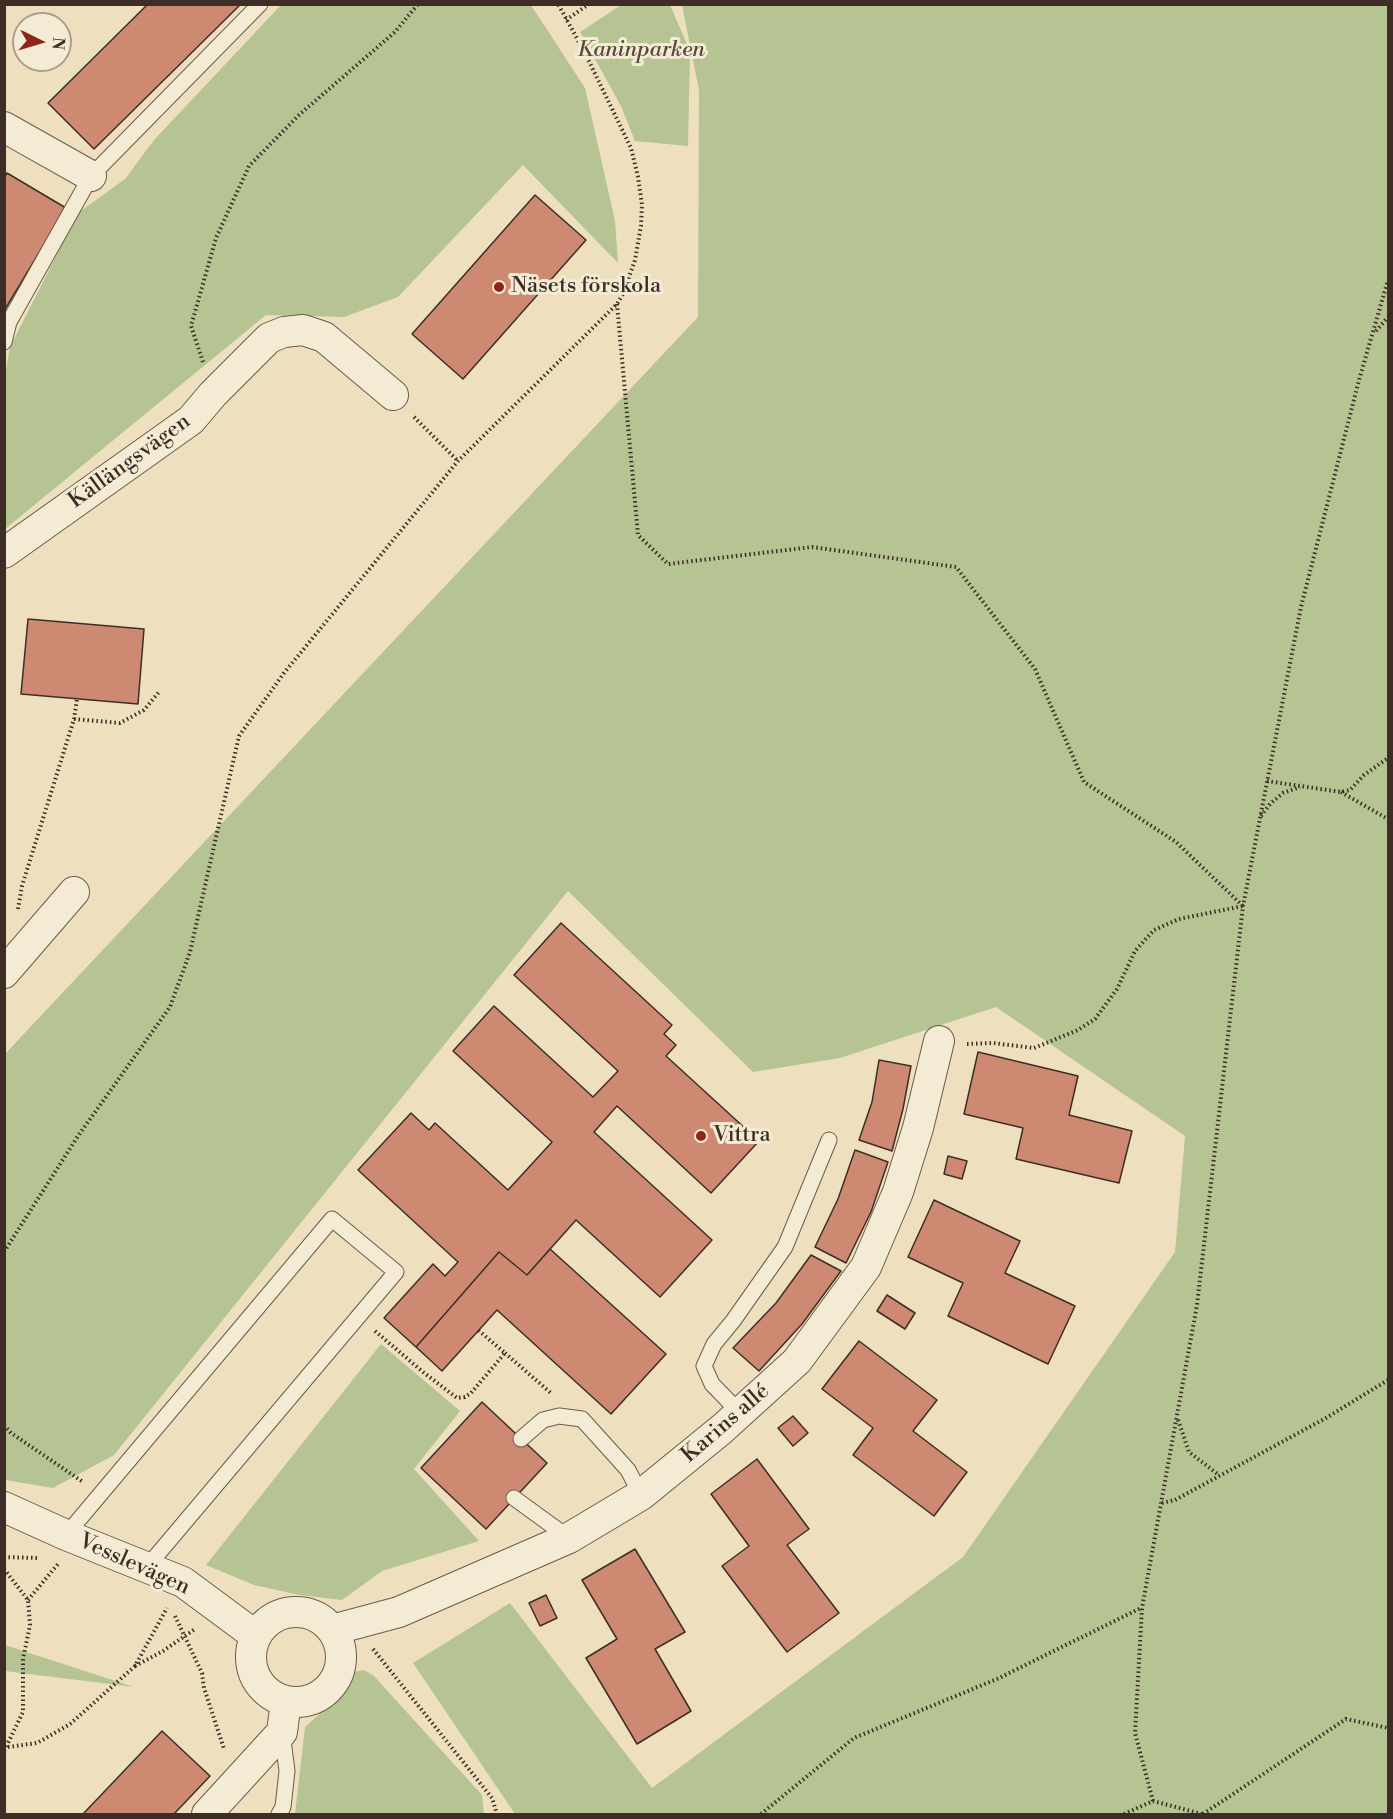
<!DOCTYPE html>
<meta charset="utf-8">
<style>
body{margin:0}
#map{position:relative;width:1393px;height:1819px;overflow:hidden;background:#eee0be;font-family:"Libre Bodoni",serif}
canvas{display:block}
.frame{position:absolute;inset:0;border:6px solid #3e2d27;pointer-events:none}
.north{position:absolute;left:12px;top:12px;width:60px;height:60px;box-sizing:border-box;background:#f4ebd5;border:2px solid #ab9f8f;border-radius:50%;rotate:95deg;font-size:16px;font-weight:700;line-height:24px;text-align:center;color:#3e2d27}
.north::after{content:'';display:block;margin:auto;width:21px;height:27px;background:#8f2418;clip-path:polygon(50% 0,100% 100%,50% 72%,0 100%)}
</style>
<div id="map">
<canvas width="1393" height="1819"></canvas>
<div class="frame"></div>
<div class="north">N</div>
</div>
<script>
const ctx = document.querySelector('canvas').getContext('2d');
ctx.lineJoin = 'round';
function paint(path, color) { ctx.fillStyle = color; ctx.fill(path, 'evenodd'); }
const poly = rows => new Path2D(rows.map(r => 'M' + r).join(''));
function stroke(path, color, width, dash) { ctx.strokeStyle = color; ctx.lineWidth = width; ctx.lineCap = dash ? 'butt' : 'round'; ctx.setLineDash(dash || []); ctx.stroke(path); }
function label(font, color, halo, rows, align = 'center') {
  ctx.font = font + ' "Libre Bodoni",serif'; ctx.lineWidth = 6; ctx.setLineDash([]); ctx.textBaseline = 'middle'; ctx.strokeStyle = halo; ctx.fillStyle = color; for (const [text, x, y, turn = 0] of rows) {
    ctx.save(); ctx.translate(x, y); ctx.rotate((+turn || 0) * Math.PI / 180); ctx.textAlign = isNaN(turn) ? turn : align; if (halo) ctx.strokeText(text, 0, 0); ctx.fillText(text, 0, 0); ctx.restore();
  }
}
paint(poly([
 [521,4,531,5,585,88,615,221,618,263,523,165,398,297,344,317,266,315,5,529,4,380,10,347,78,213,125,179,154,140,281,5],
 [621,5,670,5,690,51,688,146,635,141,621,106,580,32],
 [682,5,1388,5,1388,1814,515,1814,413,1663,510,1603,652,1788,963,1557,1175,1252,1185,1136,996,1007,840,1058,753,1072,568,891,114,1455,53,1488,5,1480,4,1055,698,317,699,90],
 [381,1344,460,1411,414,1469,479,1541,382,1571,342,1600,300,1595,254,1585,206,1565],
 [5,1645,134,1687,5,1671],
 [364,1670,374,1676,482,1795,484,1814,295,1814,305,1727,336,1699,348,1673]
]), '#b6c393');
const building = poly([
 [148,4,241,4,94,149,48,103,148,4],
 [7,173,66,208,4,311,4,178,7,173],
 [535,195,586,240,463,379,412,334,535,195],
 [28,619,144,629,138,704,21,694,28,619],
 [561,923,672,1025,664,1034,676,1045,666,1056,759,1141,711,1193,617,1106,594,1132,712,1240,660,1297,576,1220,527,1275,499,1252,416,1347,384,1318,433,1264,445,1276,458,1262,358,1170,411,1113,429,1130,435,1123,508,1190,552,1142,453,1051,494,1006,593,1097,618,1071,514,975,561,923],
 [978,1052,1078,1076,1069,1115,1132,1131,1119,1183,1016,1159,1023,1128,964,1114,978,1052],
 [879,1060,911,1066,903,1109,892,1151,859,1140,872,1102,879,1060],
 [855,1150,888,1162,871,1212,846,1263,815,1247,838,1199,855,1150],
 [948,1156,967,1161,962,1179,944,1174,948,1156],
 [934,1200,1020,1241,1005,1273,1075,1306,1048,1364,948,1316,963,1283,908,1257,934,1200],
 [550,1249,666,1354,611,1414,497,1310,442,1371,416,1347,499,1252,527,1275,550,1249],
 [811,1255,841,1271,802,1324,759,1371,733,1348,776,1303,811,1255],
 [887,1295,915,1313,905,1329,877,1311,887,1295],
 [859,1341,937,1400,913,1431,967,1472,934,1516,853,1455,873,1428,822,1389,859,1341],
 [482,1402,547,1463,486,1529,421,1468,482,1402],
 [793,1416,808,1433,793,1446,778,1428,793,1416],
 [757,1459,809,1529,787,1545,839,1613,787,1652,722,1566,749,1546,711,1494,757,1459],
 [635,1549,685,1632,655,1649,691,1711,637,1744,586,1658,617,1639,582,1580,635,1549],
 [546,1595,557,1618,540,1626,529,1603,546,1595],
 [162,1731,210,1776,174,1814,83,1814,162,1731]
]);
paint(building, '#cd8971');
stroke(building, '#3e2d27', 1.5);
const service = poly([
 [4,342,9,322,91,176,260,4],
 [740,1413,712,1384,704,1366,714,1344,733,1321,785,1247,829,1140],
 [521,1439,543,1420,559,1416,582,1419,628,1470,641,1495],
 [514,1498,569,1538],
 [66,1535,332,1219,396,1272,146,1568],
 [279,1814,283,1807,287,1771,282,1732]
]);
const minor = poly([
 [4,127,91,176],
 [4,553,191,420,213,394,269,338,284,332,303,330,324,337,393,395],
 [4,973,74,892],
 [4,1507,66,1535,183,1582,256,1636],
 '251 1657a45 45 0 1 1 90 0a45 45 0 1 1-90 0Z',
 [332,1630,399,1612,569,1538,641,1495,722,1429,797,1361,866,1267,898,1192,918,1128,939,1041],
 [207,1814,282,1732,286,1701]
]);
stroke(service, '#6a5a4d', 17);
stroke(minor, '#6a5a4d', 32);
stroke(poly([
 [566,20,589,4],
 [617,304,638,535,668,564,812,547,956,567,1035,669,1084,782,1176,842,1243,906],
 [1376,331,1388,317],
 [203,362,191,326,216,238,249,166,299,115,395,32,418,4],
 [414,417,458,461],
 [74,719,120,723,144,710,159,692],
 [1267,781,1341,792,1350,790,1364,775,1388,758],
 [1341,792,1388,819],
 [1261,816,1270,804,1283,793,1300,787],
 [18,909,22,886,74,719,77,699],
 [967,1044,993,1043,1034,1048,1078,1030,1095,1019,1117,989,1135,951,1154,930,1179,919,1243,906],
 [4,1252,78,1136,170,1007,190,952,239,736,284,673,458,461,617,304,623,294,635,260,641,226,642,205,638,177,631,148,585,53,558,4],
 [375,1331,423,1372,457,1398,465,1397,471,1393,505,1353,478,1330],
 [505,1353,552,1394],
 [1178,1420,1189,1452,1219,1475],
 [4,1425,11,1433,83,1482],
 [1162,1503,1175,1500,1326,1418,1388,1380],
 [4,1557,38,1558],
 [4,1569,28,1600,30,1625,23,1659,23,1712,4,1751],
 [28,1600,58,1564],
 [175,1616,202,1673,204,1688,224,1749],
 [373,1649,492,1798,497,1814],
 [135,1666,163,1651,195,1629],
 [8,1747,37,1743,70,1724,135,1666,167,1608],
 [1153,1801,1135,1733,1142,1608,1197,1305,1243,906,1301,607,1359,380,1388,280],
 [761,1814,854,1738,997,1679,1141,1608],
 [1124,1814,1153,1801,1202,1814],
 [1203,1814,1346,1719,1388,1728]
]), '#3e2d27', 4, [1.5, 3]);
stroke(service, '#f4ebd5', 15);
stroke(minor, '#f4ebd5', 30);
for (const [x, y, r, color] of [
 [499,287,6,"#8f2418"],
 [701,1136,6,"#8f2418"]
]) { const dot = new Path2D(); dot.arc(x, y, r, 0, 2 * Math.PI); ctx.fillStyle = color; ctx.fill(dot); stroke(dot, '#f4ebd5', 2); }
label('italic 22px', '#564b3d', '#f4ebd5', [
 ["Kaninparken",641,51]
]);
label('22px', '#3e2d27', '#f4ebd5', [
 ["Näsets förskola",511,287],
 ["Vittra",713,1136]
], 'left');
label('22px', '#3e2d27', '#f4ebd5', [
 ["Källängsvägen",130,462,-36],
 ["Karins allé",726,1424,-41],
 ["Vesslevägen",134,1565,24]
]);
</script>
